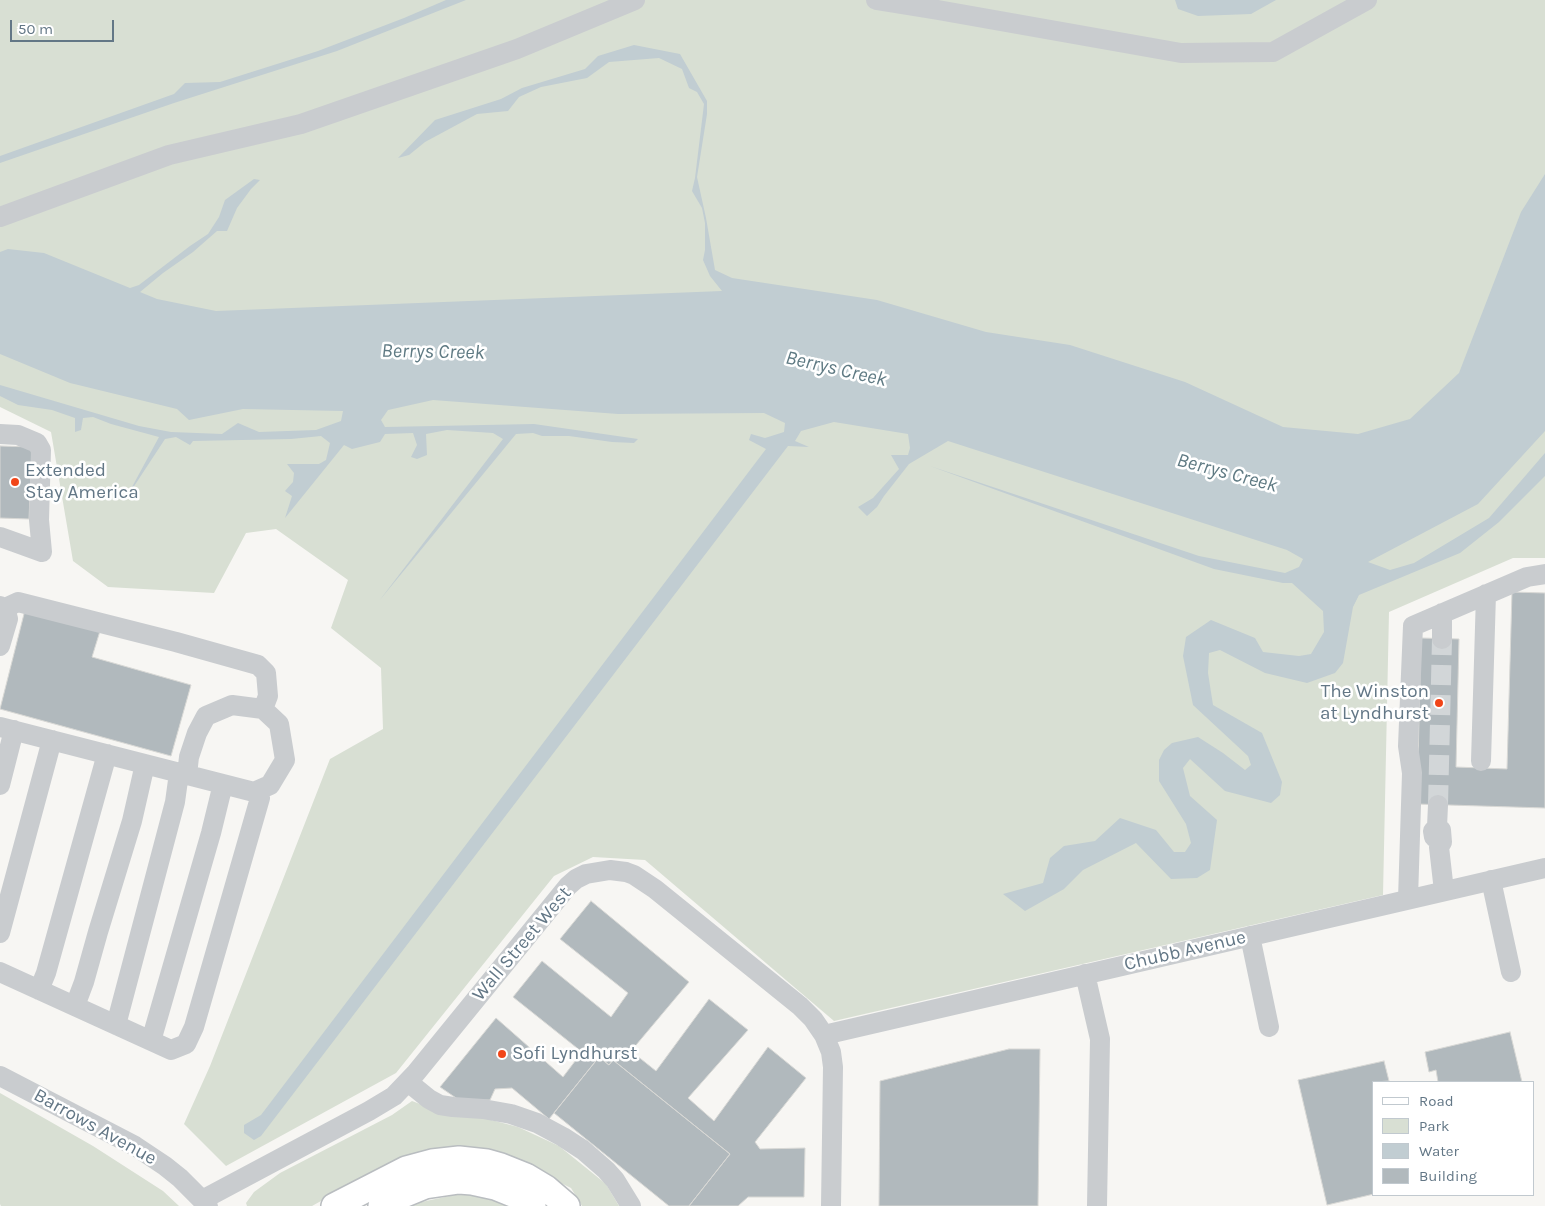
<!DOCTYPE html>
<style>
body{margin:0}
#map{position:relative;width:1545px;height:1206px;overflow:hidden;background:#f7f6f3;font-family:Karla,sans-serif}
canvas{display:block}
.legend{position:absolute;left:1372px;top:1081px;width:162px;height:115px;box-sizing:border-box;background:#fff;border:1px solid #c1c9cf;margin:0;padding:6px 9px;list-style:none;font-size:15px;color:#637786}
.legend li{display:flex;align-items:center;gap:10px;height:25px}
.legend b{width:25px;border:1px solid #c1c9cf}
.scale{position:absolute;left:10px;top:20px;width:104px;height:22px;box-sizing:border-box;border:2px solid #637786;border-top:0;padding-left:6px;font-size:15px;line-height:18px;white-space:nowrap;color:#637786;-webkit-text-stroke:4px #fff;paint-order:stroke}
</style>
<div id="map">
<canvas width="1545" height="1206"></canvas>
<ul class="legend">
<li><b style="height:6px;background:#fff"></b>Road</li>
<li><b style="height:14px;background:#d8dfd3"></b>Park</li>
<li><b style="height:14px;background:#c1cdd2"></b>Water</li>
<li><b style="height:14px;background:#b1b9bd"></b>Building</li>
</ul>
<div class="scale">50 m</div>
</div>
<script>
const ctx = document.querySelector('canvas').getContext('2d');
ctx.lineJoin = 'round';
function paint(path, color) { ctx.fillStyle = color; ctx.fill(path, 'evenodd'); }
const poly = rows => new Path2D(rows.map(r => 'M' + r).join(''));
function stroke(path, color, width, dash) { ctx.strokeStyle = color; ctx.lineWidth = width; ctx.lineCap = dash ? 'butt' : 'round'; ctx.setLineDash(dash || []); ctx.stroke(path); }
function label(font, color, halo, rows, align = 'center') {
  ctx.font = font + ' Karla,sans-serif'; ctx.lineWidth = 5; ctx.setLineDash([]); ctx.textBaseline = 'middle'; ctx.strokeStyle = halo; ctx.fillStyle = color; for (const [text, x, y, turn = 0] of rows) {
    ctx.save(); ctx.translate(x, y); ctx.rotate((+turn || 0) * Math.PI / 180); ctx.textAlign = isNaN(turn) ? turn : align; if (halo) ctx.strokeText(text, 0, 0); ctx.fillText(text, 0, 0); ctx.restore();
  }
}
paint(poly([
 [0,0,1545,0,1545,558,1513,558,1389,612,1383,895,834,1021,645,860,593,857,554,876,396,1073,226,1166,184,1124,210,1066,330,759,383,729,381,668,331,628,348,580,276,529,246,533,214,593,108,587,73,561,51,432,0,407],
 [0,1093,93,1146,163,1191,179,1206,1,1206,0,1204],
 [412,1101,444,1113,480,1117,518,1127,559,1146,606,1184,619,1206,582,1206,571,1188,505,1156,432,1152,380,1168,312,1206,247,1206,246,1203,254,1192,280,1173,392,1115],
 [474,1191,508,1206,402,1206]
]), '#d8dfd3');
paint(poly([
 [446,0,466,0,337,51,174,103,0,163,0,156,174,94,185,83,220,82,318,51,404,18],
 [1175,0,1276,0,1251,14,1198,16,1178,9],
 [634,45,680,54,707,101,707,114,697,177,706,218,715,270,732,278,877,300,986,332,1070,345,1185,382,1283,427,1358,434,1410,419,1459,373,1521,212,1545,174,1545,431,1478,504,1368,562,1390,570,1414,563,1489,518,1545,453,1545,476,1499,522,1460,553,1359,595,1353,607,1343,663,1335,673,1307,683,1265,673,1220,650,1209,653,1208,673,1213,705,1262,733,1282,782,1280,795,1271,803,1225,791,1190,759,1183,768,1190,796,1217,820,1210,870,1197,878,1171,879,1136,843,1083,870,1064,889,1025,911,1003,894,1043,883,1050,858,1064,846,1095,841,1120,818,1156,830,1174,852,1185,852,1191,843,1186,824,1159,781,1159,760,1164,750,1172,743,1198,737,1223,753,1245,770,1251,765,1248,756,1193,705,1183,656,1186,637,1211,620,1255,638,1263,652,1299,656,1311,654,1324,632,1323,611,1292,583,1283,583,1214,569,930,466,1199,556,1285,573,1299,567,1303,559,1287,550,948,441,909,464,884,496,877,507,867,516,858,507,873,498,899,469,891,455,908,455,910,448,908,434,834,422,801,431,795,441,809,447,788,446,261,1136,254,1140,244,1133,244,1125,261,1115,766,449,749,440,751,434,765,438,784,432,785,423,764,413,618,414,433,400,388,410,381,420,385,427,534,424,638,439,634,443,612,442,569,436,542,436,533,433,516,434,379,601,503,439,493,433,447,430,426,434,427,455,417,459,411,457,417,445,413,433,385,434,380,442,352,449,344,445,285,518,292,496,285,491,293,482,294,473,287,464,319,464,326,460,330,443,321,436,291,439,193,441,190,445,176,437,165,439,125,500,159,437,111,424,93,417,83,418,81,430,75,432,75,418,52,410,18,405,0,396,0,385,139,426,171,432,222,434,238,423,259,432,316,430,341,421,343,411,243,409,189,420,177,409,70,383,0,354,0,252,8,249,44,253,130,288,139,285,190,246,208,234,219,217,225,200,254,179,260,180,251,189,237,208,227,231,217,231,193,252,163,273,140,292,157,299,216,311,722,291,710,276,703,260,705,250,705,223,702,208,692,191,695,178,704,104,697,92,689,88,682,69,659,58,609,62,587,78,541,87,519,97,508,111,477,114,425,142,409,155,398,158,435,120,501,99,522,88,585,69,598,56]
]), '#c1cdd2');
const building = poly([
 [0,446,32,447,29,519,0,518,0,446],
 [1512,592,1545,593,1545,808,1417,804,1421,638,1459,639,1456,767,1507,769,1512,592],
 [25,610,100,631,92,657,191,685,171,756,0,709,25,610],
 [591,901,689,982,631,1051,656,1071,709,999,748,1030,688,1098,714,1121,768,1047,806,1078,755,1142,760,1149,805,1148,804,1197,748,1197,738,1206,689,1206,730,1154,613,1060,609,1065,599,1057,549,1119,512,1088,495,1089,490,1100,459,1100,440,1087,496,1018,563,1077,582,1052,513,997,542,961,611,1017,628,993,560,939,591,901],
 [1510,1032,1522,1082,1438,1082,1436,1070,1429,1072,1425,1052,1510,1032],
 [1009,1049,1040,1049,1038,1206,879,1206,880,1081,1009,1049],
 [599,1057,609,1065,613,1060,730,1154,689,1206,669,1206,554,1113,599,1057],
 [1384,1061,1389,1081,1374,1082,1374,1194,1327,1205,1298,1080,1384,1061]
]);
paint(building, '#b1b9bd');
stroke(building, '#d8d8d5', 1);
stroke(poly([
 [1438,805,1442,639]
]), '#d2d6d8', 20, [20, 10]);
const major = poly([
 [334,1206,406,1169,432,1162,459,1159,487,1162,501,1166,526,1176,546,1188,567,1206],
 [381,1206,403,1195,425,1186,459,1181,472,1182,495,1187,515,1195,533,1206]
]);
stroke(major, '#b9bdc0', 28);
stroke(poly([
 [876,0,938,10,1181,53,1273,52,1367,0],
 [0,217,169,155,301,124,517,49,635,0],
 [0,434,18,435,37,443,41,450,39,520,42,552,0,537],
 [0,606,5,608,8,619,0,646],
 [5,608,18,602,176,642,258,665,266,673,268,696,263,709],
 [1442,613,1442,639],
 [0,727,254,792,260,798,194,1027,186,1044,171,1050,0,972],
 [1481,761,1486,594],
 [187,775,189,757,197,733,206,716,232,705,263,709,279,724,285,760,270,785,254,792],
 [0,785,14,730],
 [1437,827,1441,830,1442,842,1439,847,1444,891],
 [1434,837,1433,831,1437,827,1438,805],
 [1491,880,1511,972],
 [1408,899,1412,773,1408,746,1413,626,1527,577,1545,574],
 [0,933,52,740],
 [1250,936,1269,1027],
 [1085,974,1100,1039,1097,1206],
 [39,990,46,973,107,754],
 [75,1006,84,982,98,932,132,821,145,764],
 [116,1025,175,802,179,773],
 [824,1035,1545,868],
 [151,1041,211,833,223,784],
 [0,1076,135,1146,165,1166,180,1178,208,1206],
 [408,1082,429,1099,440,1105,453,1107,483,1109,511,1114,537,1123,563,1137,583,1150,606,1170,615,1180,631,1206],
 [202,1200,369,1111,394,1096,415,1074,568,886,576,879,586,874,610,870,626,872,634,875,655,889,800,1006,813,1019,824,1035,831,1052,833,1067,831,1206]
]), '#c9cccf', 20);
stroke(major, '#fff', 25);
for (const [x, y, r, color] of [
 [15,482,5,"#f14518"],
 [1439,703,5,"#f14518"],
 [502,1054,5,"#f14518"]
]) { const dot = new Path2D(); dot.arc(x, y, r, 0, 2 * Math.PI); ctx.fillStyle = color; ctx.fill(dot); stroke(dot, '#fff', 2); }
label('19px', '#637786', '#fff', [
 ["Extended",25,471],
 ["Stay America",25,493],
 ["The Winston",1429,692,"right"],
 ["at Lyndhurst",1429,714,"right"],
 ["Sofi Lyndhurst",512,1054]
], 'left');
label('19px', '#637786', '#fff', [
 ["Wall Street West",522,944,-50],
 ["Chubb Avenue",1185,951,-13],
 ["Barrows Avenue",95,1127,29]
]);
label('italic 20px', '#5f7a83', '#fff', [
 ["Berrys Creek",433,352,1],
 ["Berrys Creek",836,369,13],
 ["Berrys Creek",1227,473,15]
]);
</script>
